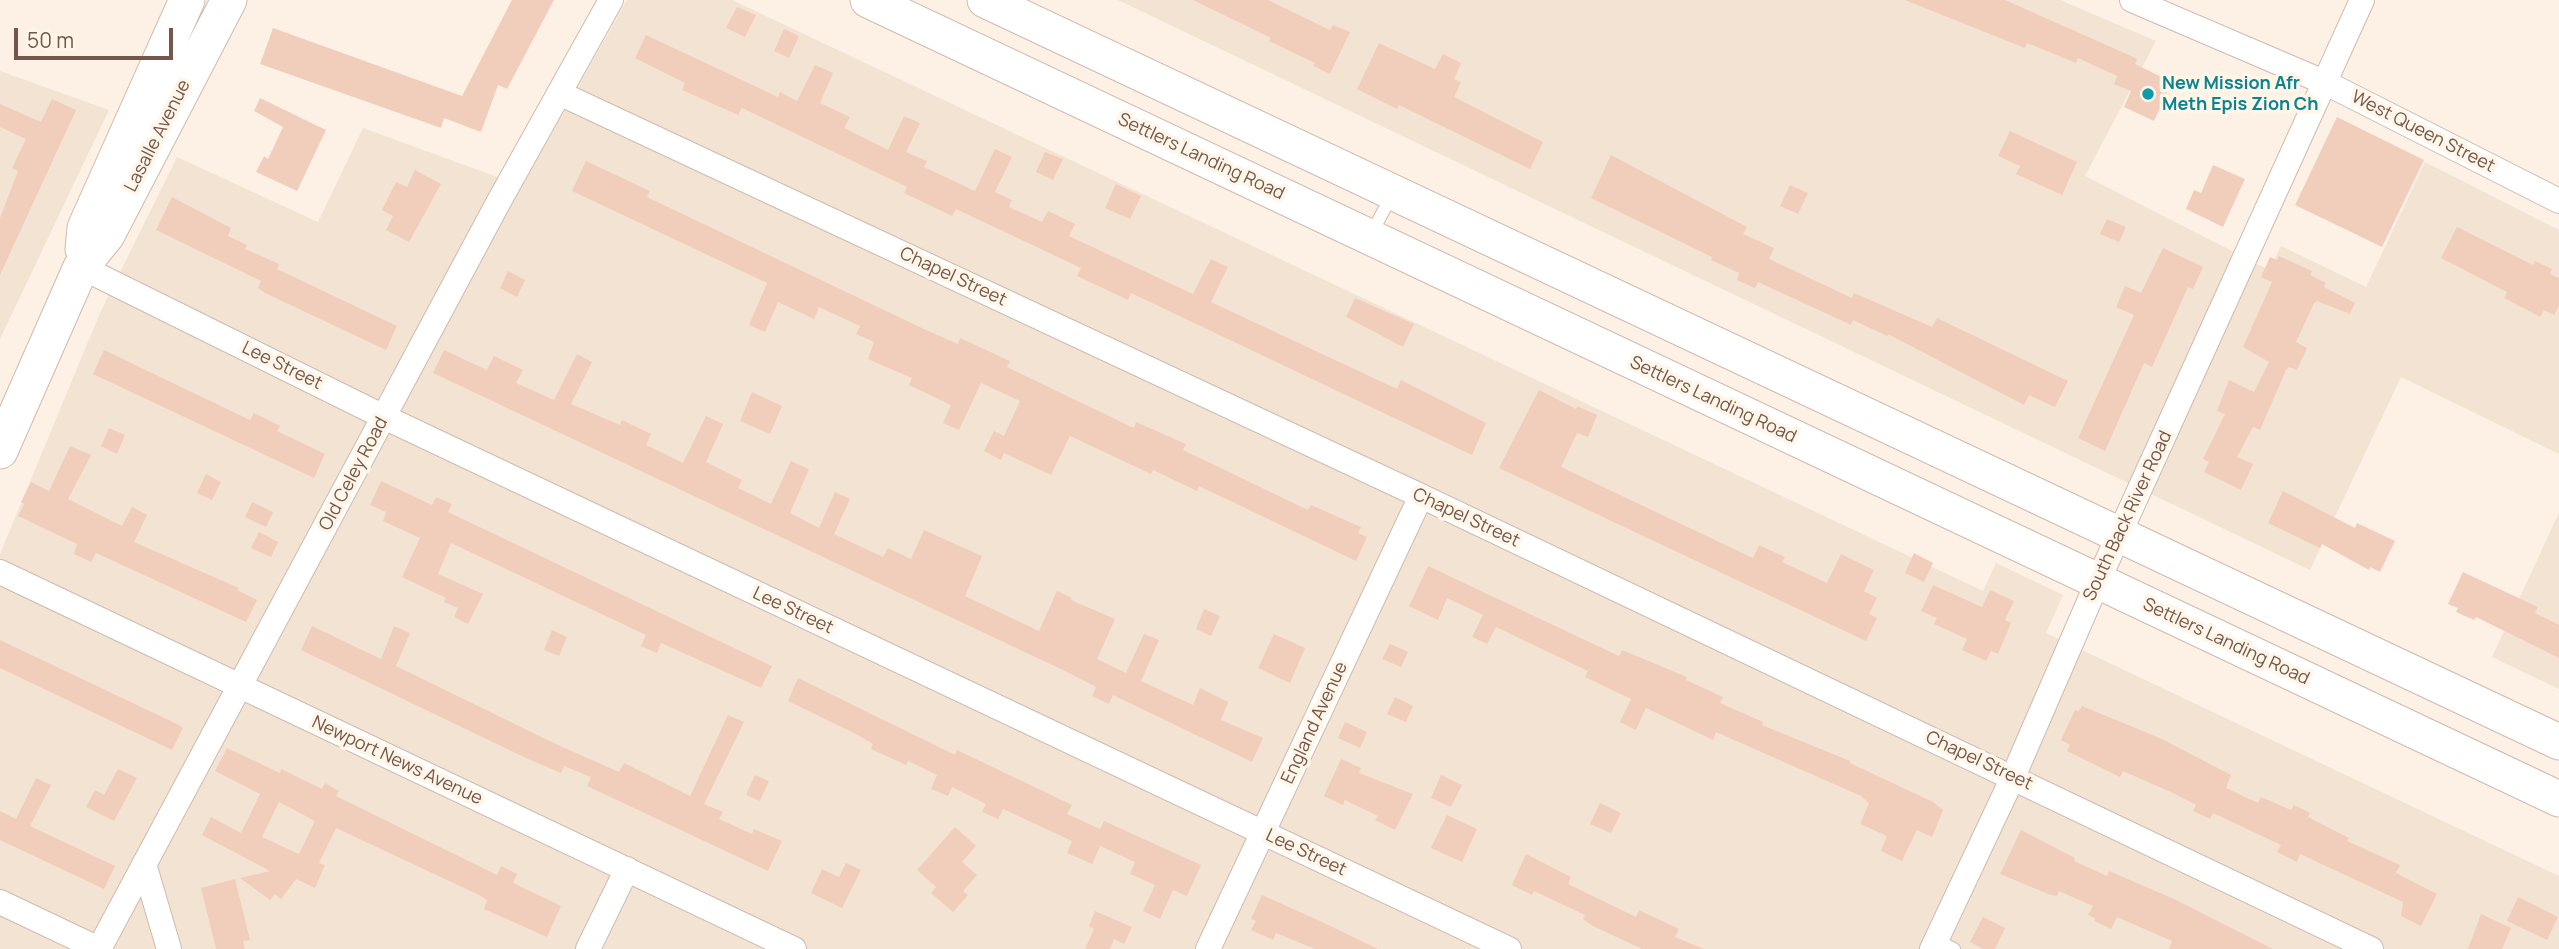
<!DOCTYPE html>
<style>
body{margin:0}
#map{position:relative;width:2559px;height:949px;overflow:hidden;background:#fcf1e4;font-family:Manrope,sans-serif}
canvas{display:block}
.scale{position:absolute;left:14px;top:28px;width:159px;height:32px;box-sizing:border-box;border:4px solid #74574a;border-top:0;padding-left:9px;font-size:21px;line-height:24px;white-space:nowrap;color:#74574a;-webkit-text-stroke:5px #fff6ea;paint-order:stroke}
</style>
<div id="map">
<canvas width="2559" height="949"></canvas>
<div class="scale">50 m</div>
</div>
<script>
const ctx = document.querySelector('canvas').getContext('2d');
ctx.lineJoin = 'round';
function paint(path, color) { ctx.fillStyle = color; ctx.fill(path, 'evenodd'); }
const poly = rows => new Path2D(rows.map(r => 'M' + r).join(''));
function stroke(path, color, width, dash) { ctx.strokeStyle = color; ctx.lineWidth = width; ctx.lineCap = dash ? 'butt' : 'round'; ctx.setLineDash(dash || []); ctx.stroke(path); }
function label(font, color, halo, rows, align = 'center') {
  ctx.font = font + ' Manrope,sans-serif'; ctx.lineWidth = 7; ctx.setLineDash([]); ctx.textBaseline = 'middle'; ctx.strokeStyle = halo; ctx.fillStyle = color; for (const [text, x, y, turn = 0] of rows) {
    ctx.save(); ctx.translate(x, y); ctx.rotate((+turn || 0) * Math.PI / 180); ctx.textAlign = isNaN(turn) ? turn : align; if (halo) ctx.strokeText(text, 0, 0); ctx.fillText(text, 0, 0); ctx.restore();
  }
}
paint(poly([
 [627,0,732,0,1983,591,1996,563,2063,595,2046,633,2559,876,2559,949,0,949,0,554,100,313,177,157,318,222,363,128,522,186],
 [1118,0,2060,0,2156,41,2085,176,2269,270,2281,246,2366,287,2425,162,2559,230,2559,454,2401,377,2310,570],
 [0,71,109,110,0,339],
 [2559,513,2559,689,2492,657]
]), '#f3e3d3');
paint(poly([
 [512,0,554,0,507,89,498,85,481,132,444,118,441,128,260,64,273,28,462,96],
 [1193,0,1268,0,1330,30,1333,25,1350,32,1330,74,1313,66,1315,63,1269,41,1271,38],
 [1905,0,2005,0,2129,55,2137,59,2135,64,2172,82,2154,121,2124,107,2131,91,2114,84,2117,76,2078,58,2076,63,2027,43,2025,48],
 [737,7,756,15,745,37,726,28],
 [784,29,799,36,789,58,774,51],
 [646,35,778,97,780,92,797,101,815,65,833,73,820,103,850,117,844,128,888,150,904,116,920,123,906,152,927,161,924,167,975,191,995,149,1012,157,995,192,1012,200,1009,207,1042,222,1048,211,1075,224,1069,236,1193,294,1211,259,1228,267,1211,302,1397,389,1401,380,1486,423,1472,455,1131,293,1128,300,1077,276,1081,268,956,209,952,216,904,193,907,187,742,108,738,115,682,90,685,83,635,58],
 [1379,43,1435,69,1443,54,1461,63,1454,79,1461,82,1454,97,1543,142,1530,169,1399,105,1397,109,1357,89],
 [260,98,326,130,297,191,256,172,264,156,268,159,283,127,254,111],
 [52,99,76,110,0,275,0,218,18,171,12,168,26,139,0,127,0,104,41,122],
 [2337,117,2424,160,2382,247,2295,205],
 [2010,131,2077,162,2062,195,2016,174,2020,166,1998,156],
 [1045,152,1063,159,1053,180,1036,172],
 [1611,155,1747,227,1743,234,1774,248,1769,259,1852,298,1854,293,1932,327,1937,318,2068,381,2055,407,2029,395,2024,405,1888,334,1887,336,1853,320,1851,325,1758,282,1755,288,1737,280,1739,273,1711,260,1712,257,1591,198],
 [586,161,650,191,647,197,926,330,958,344,960,338,1010,361,1007,367,1117,420,1134,428,1136,422,1186,444,1183,450,1308,510,1311,505,1361,527,1358,533,1367,537,1356,561,1199,486,1197,491,1153,470,1151,474,1070,436,1051,475,1004,453,1001,460,984,451,994,431,1004,436,1020,401,981,383,959,430,943,423,951,405,909,385,912,378,868,359,874,342,856,334,860,326,819,307,814,319,778,302,765,332,749,325,767,283,572,191],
 [2213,165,2245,179,2223,227,2186,209,2194,190,2201,193],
 [415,170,441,184,409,242,386,230,393,216,382,210,396,182,407,187],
 [1116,184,1141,196,1130,219,1105,208],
 [1790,185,1808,193,1798,214,1780,206],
 [172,197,231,228,228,236,247,245,245,249,279,264,277,269,397,326,386,350,265,293,258,288,261,281,156,230],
 [2107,219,2126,227,2119,242,2100,234],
 [2457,227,2533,265,2535,261,2552,269,2550,274,2559,278,2559,306,2554,315,2544,310,2540,317,2531,312,2504,298,2507,292,2441,258],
 [2163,248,2203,267,2193,289,2188,287,2152,367,2144,363,2105,451,2078,438,2134,315,2116,307,2125,286,2141,293],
 [2279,256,2312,271,2310,275,2326,283,2324,287,2355,303,2350,314,2317,301,2314,303,2296,342,2307,348,2297,370,2289,367,2286,370,2260,430,2253,427,2237,457,2253,464,2241,490,2204,472,2209,462,2203,459,2225,414,2217,411,2229,380,2254,392,2269,362,2243,347,2272,282,2261,277,2270,257,2277,260],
 [508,271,525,280,517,297,500,288],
 [1355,298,1414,324,1403,347,1346,317],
 [104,350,250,420,254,413,280,426,277,431,325,454,314,478,93,374],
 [444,350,487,370,494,356,523,370,516,383,554,400,577,354,592,362,571,404,620,425,622,420,651,434,646,445,683,463,706,416,723,424,706,462,742,480,738,488,771,504,791,461,809,469,790,513,819,528,835,492,850,499,834,534,883,557,888,548,911,559,924,530,982,556,965,596,1039,631,1057,591,1072,598,1071,600,1115,619,1097,659,1126,673,1144,634,1159,640,1141,681,1193,705,1200,688,1228,702,1221,720,1263,738,1252,762,1113,695,1109,704,1092,696,1096,687,1067,672,433,373],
 [1539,390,1576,409,1577,406,1597,415,1588,437,1577,433,1561,467,1753,558,1759,545,1785,557,1782,562,1827,583,1841,554,1874,570,1864,591,1877,598,1869,614,1877,618,1866,641,1499,468],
 [752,392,782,406,770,434,740,421],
 [109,428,125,435,117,454,101,446],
 [70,446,91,455,68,499,122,526,132,507,147,515,134,542,239,588,237,590,257,600,246,622,96,553,91,562,74,554,77,544,18,516,24,504,21,502,31,482,49,491],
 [206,474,221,482,212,500,197,493],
 [381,481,432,505,436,497,452,504,448,512,772,666,761,688,661,643,657,653,641,646,646,635,451,543,438,574,483,594,468,624,454,617,458,608,444,602,446,598,402,577,420,538,383,521,386,512,370,505],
 [2283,491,2355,528,2357,523,2395,541,2380,572,2370,567,2369,570,2322,544,2320,548,2268,523],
 [252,502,273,512,266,527,245,517],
 [259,532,278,542,271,557,251,548],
 [1914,553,1933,563,1924,582,1905,573],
 [1428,566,1619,656,1622,650,1687,677,1686,680,1723,697,1720,703,1763,722,1762,725,1850,761,1850,763,1933,802,1943,810,1932,837,1917,830,1902,861,1881,851,1887,836,1860,824,1869,803,1861,796,1716,732,1713,740,1646,708,1636,730,1620,722,1631,699,1585,677,1588,671,1496,627,1487,644,1472,637,1483,615,1447,598,1438,620,1409,606],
 [2463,572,2538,607,2535,613,2559,625,2559,658,2476,617,2474,620,2456,612,2458,608,2448,604],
 [1933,585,1982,607,1990,590,2014,601,2005,620,2011,623,1998,654,1991,651,1986,661,1962,650,1967,639,1934,624,1937,618,1921,611],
 [1204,609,1220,616,1211,636,1196,629],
 [312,626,381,659,394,626,410,633,396,666,558,745,619,772,624,763,690,796,728,715,744,722,704,804,723,812,719,819,752,834,754,829,782,841,768,871,587,786,591,777,564,766,561,773,528,759,301,650],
 [552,630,567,637,559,656,544,650],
 [1274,634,1305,648,1290,683,1258,668],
 [0,640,177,724,183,728,172,750,0,668],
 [1390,644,1408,652,1401,667,1382,659],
 [798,678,955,755,957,750,1072,805,1067,814,1100,829,1104,821,1201,865,1187,896,1173,890,1160,919,1143,911,1155,885,1130,874,1135,862,1100,846,1092,864,1067,853,1072,841,1003,809,998,819,982,812,986,804,952,787,948,796,931,789,937,775,908,761,906,765,871,749,873,744,856,734,788,701],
 [1395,697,1413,706,1406,722,1387,714],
 [2082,706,2162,739,2231,775,2226,788,2258,803,2261,797,2291,810,2294,805,2310,813,2308,817,2349,838,2347,841,2400,865,2396,873,2437,894,2421,926,2401,916,2403,902,2300,854,2297,862,2277,852,2281,845,2213,813,2210,819,2193,811,2196,805,2173,793,2123,771,2120,777,2067,751,2070,745,2061,740,2075,710,2079,711],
 [1345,722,1367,732,1360,748,1338,738],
 [227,748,280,773,281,769,322,789,325,783,339,791,336,796,497,875,501,866,517,874,513,883,561,906,547,937,484,909,487,900,479,895,336,828,319,863,325,865,315,888,296,879,281,899,275,894,270,900,240,878,270,871,202,835,211,817,241,833,260,794,215,771],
 [279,802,315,821,299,854,262,837],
 [1341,759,1361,768,1359,773,1413,794,1395,830,1375,820,1378,816,1345,800,1343,805,1324,796],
 [118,769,137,778,114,821,86,807,95,790,104,795],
 [755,775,769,781,760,801,746,795],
 [1441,775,1462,785,1451,807,1431,798],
 [36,778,51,785,30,826,115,866,104,889,0,840,0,811,16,819],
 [1600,803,1621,813,1611,833,1590,824],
 [1447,815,1477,829,1462,862,1431,848],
 [955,827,976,846,962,862,977,875,963,891,968,895,953,912,931,893,936,887,917,870],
 [2021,830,2075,858,2074,861,2107,876,2109,871,2174,899,2273,949,2169,949,2172,941,2117,917,2111,929,2094,921,2095,918,2088,915,2093,906,2059,891,2057,896,2048,894,2000,874],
 [1526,854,1571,877,1568,884,1636,917,1639,910,1679,929,1675,937,1704,949,1642,949,1593,926,1583,919,1585,915,1534,891,1532,895,1512,885],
 [846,863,861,870,842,908,811,893,822,869,839,877],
 [235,879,250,940,243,941,245,949,216,949,201,888],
 [1262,895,1320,921,1378,949,1315,949,1276,933,1273,940,1251,930,1256,921,1251,919],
 [2518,897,2558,917,2547,940,2507,921],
 [1095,911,1132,927,1124,944,1114,939,1110,949,1085,949,1094,929,1089,926],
 [2481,914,2511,928,2502,949,2468,949],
 [1983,917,2005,928,1995,949,1983,949,1970,942]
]), '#f1cebc');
const service = poly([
 [1371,234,1392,195],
 [1936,940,1954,949]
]);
const minor = poly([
 [2132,0,2326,83,2559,201],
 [559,93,1421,496,2371,949],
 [81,267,384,417,1509,949],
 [0,572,794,949],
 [144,864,169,949],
 [0,902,99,949],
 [99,949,498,203,611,0],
 [588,949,627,869],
 [1208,949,1421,496],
 [1932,949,2013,777,2098,581,2362,0]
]);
const secondary = poly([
 [868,0,2559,799],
 [985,0,2559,742],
 [83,249,85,228,187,0],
 [0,451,81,267,107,235,229,0]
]);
stroke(service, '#cfbbae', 14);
stroke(minor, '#cfbbae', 26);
stroke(secondary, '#d2baab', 37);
stroke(service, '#fff', 12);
stroke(minor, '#fff', 24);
stroke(secondary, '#fff', 35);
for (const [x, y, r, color] of [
 [2148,94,7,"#0f9aa8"]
]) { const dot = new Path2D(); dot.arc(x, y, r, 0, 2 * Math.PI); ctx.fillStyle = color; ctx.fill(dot); stroke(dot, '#fff6ea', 2.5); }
label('bold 18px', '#0d838f', '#fff6ea', [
 ["New Mission Afr",2162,84],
 ["Meth Epis Zion Ch",2162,105]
], 'left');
label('18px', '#74574a', '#fff6ea', [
 ["West Queen Street",2423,132,27],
 ["Lasalle Avenue",158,136,-63],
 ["Settlers Landing Road",1201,157,25],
 ["Chapel Street",953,277,25],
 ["Lee Street",282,366,26],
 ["Settlers Landing Road",1713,400,25],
 ["Old Celey Road",354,474,-62],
 ["South Back River Road",2128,516,-65],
 ["Chapel Street",1466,518,25],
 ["Lee Street",793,611,25],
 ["Settlers Landing Road",2226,642,25],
 ["England Avenue",1315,723,-65],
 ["Newport News Avenue",397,761,25],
 ["Chapel Street",1979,761,25],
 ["Lee Street",1306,853,25]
]);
</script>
